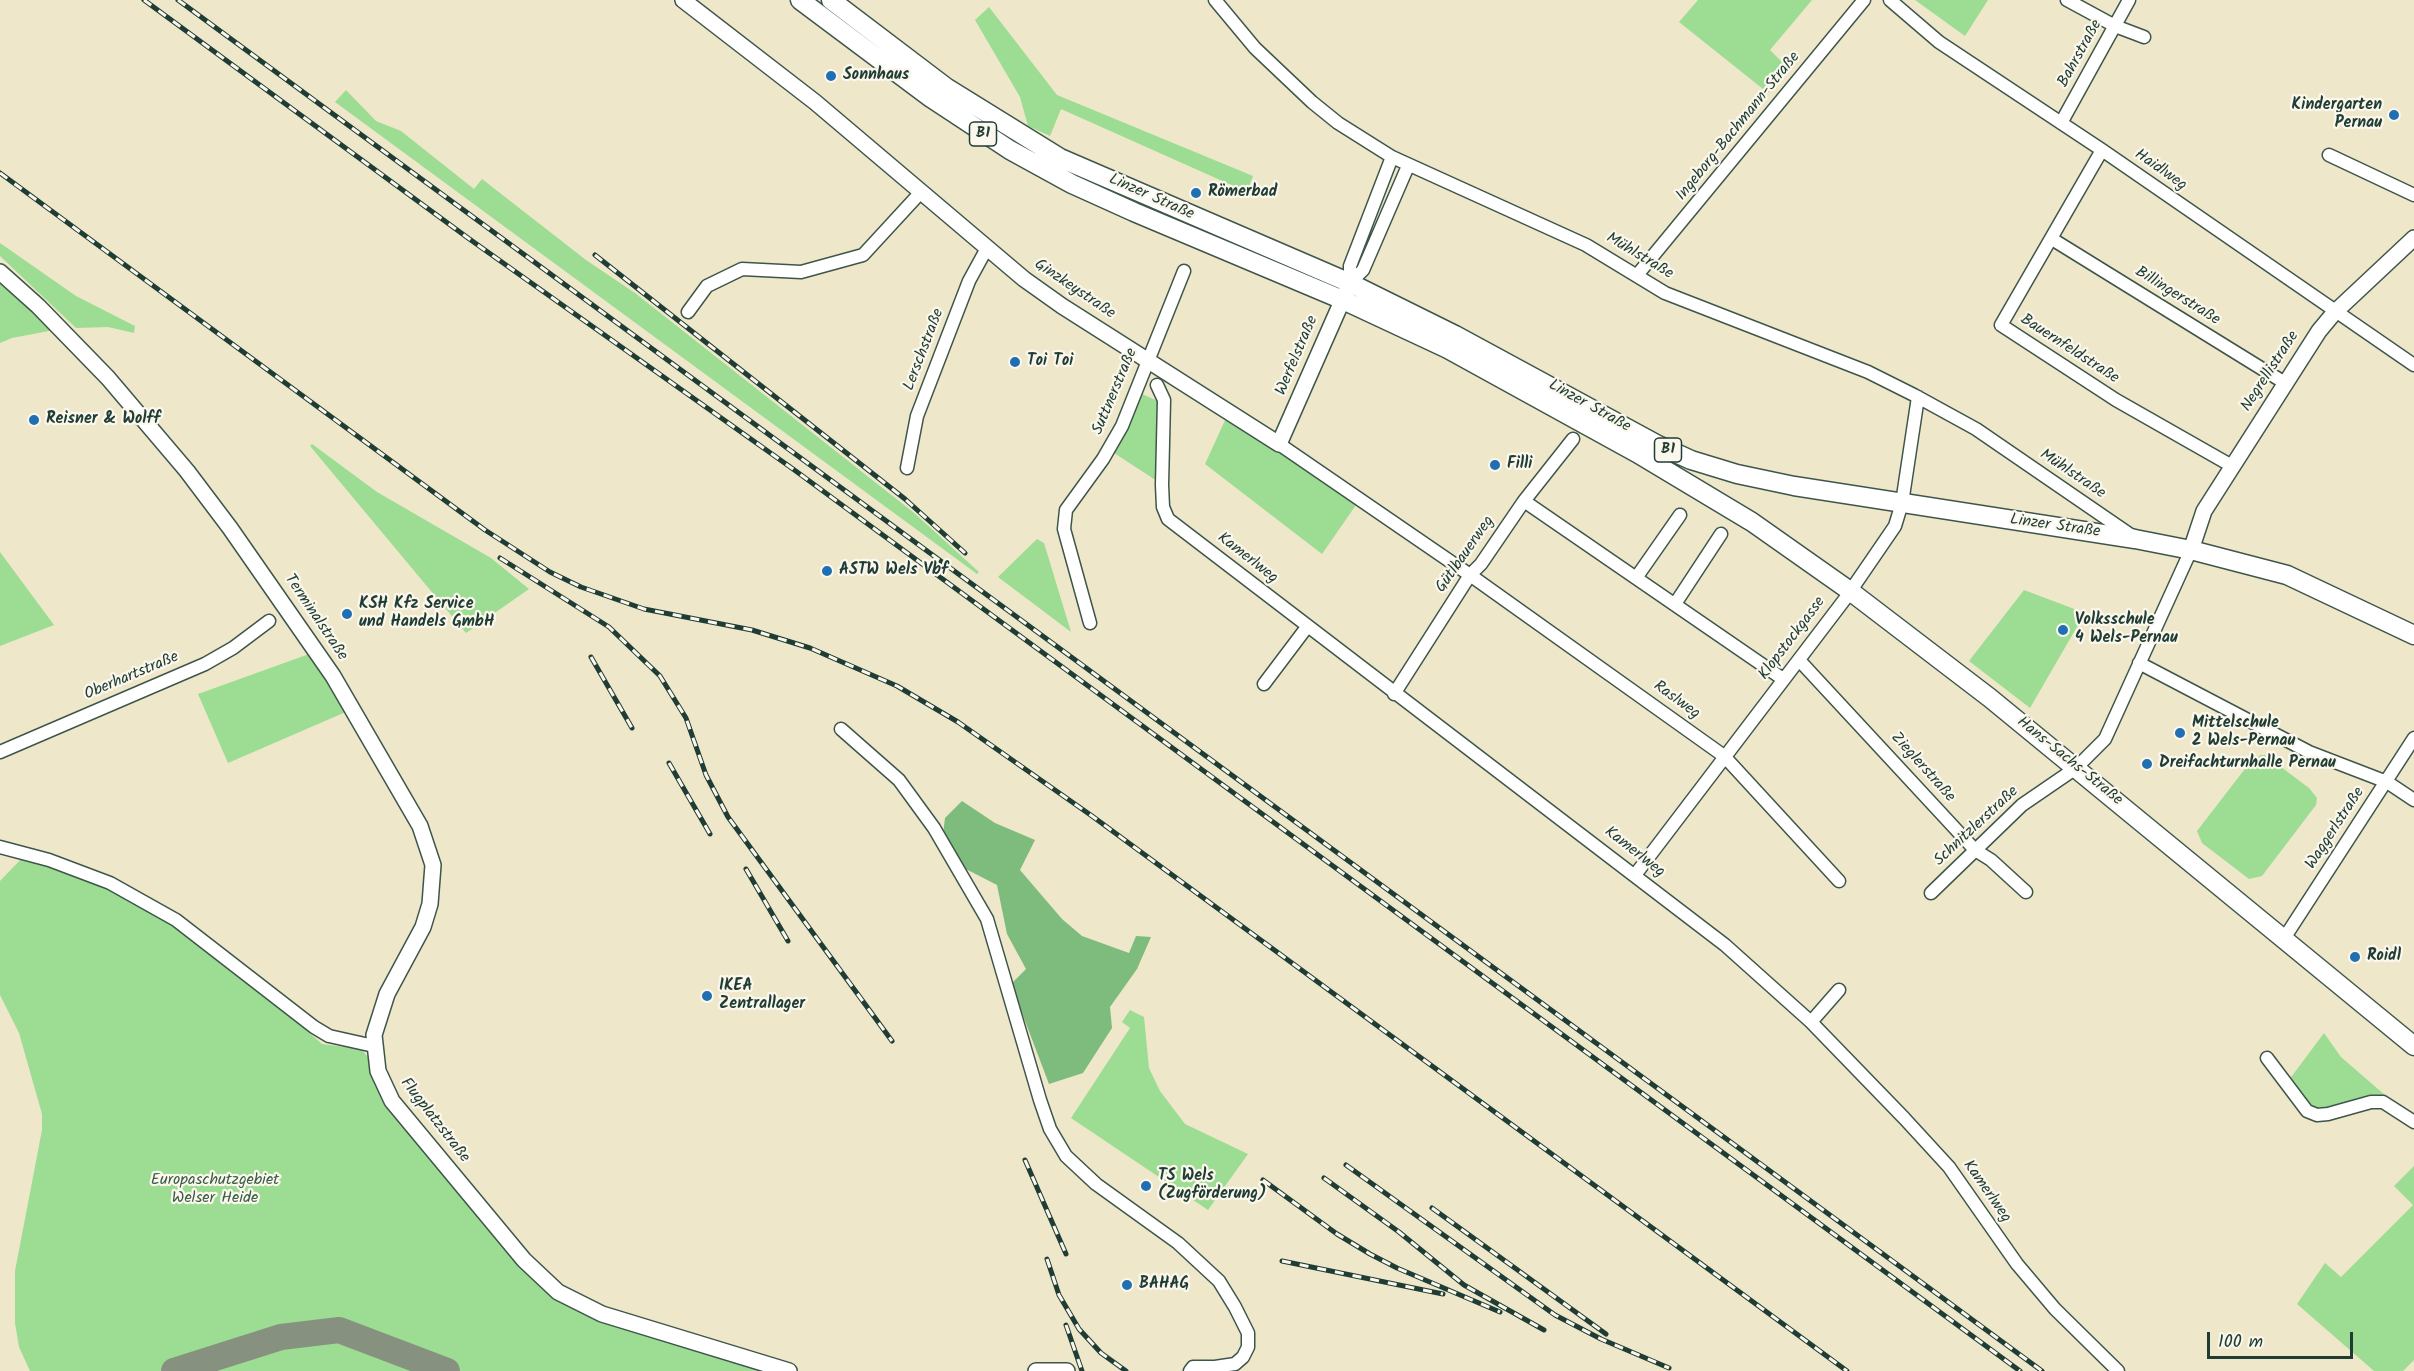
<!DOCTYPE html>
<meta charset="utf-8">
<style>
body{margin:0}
#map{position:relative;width:2414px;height:1371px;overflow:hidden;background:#eee7ca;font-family:Kalam,sans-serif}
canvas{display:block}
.scale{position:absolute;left:2207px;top:1332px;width:146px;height:27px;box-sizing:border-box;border:3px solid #1f3d34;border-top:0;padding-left:8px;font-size:18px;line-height:21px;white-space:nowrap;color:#1f3d34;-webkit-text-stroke:4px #fbf7ec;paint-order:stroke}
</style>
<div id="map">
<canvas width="2414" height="1371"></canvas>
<div class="scale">100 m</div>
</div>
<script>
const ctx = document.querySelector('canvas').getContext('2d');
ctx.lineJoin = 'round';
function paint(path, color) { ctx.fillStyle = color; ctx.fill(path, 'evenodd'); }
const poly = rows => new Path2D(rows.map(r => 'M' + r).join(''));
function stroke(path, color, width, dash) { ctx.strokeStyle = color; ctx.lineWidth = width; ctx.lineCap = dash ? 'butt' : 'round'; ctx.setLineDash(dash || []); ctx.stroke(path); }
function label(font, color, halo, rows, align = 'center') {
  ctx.font = font + ' Kalam,sans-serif'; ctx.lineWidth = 4.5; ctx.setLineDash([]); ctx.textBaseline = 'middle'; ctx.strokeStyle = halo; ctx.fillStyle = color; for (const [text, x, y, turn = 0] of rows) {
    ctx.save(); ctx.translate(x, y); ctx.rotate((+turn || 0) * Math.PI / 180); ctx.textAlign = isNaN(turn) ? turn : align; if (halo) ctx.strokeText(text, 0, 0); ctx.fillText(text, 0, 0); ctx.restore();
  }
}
paint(poly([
 [1698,0,1812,0,1770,50,1788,68,1768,93,1679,22],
 [1915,0,1988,0,1965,36],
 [989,7,1057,95,1253,176,1247,192,1061,109,1050,136,1028,126,1020,97,975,20],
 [346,90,376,121,401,131,474,189,482,179,586,260,635,293,913,512,979,572,977,574,335,102],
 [0,243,76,296,135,326,134,333,108,327,76,328,0,256],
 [0,281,54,330,12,338,0,343],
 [1140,393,1160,402,1157,481,1114,453],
 [1227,416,1356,505,1322,554,1205,464],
 [312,444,377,492,491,558,529,589,466,633,310,446],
 [1037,539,1044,543,1071,632,998,577],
 [0,552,54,625,0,646],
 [2024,590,2085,613,2030,708,1969,661],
 [312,653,348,711,228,763,198,694],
 [2261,755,2265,755,2309,788,2317,798,2316,805,2262,876,2249,879,2202,843,2197,831,2251,761],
 [23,857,106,886,154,911,280,1007,322,1044,361,1049,368,1057,373,1076,499,1241,541,1287,582,1312,654,1337,772,1371,30,1371,19,1347,15,1323,15,1271,42,1130,42,1114,19,1033,0,995,0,881],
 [1130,1010,1144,1017,1149,1068,1160,1091,1185,1124,1248,1154,1208,1210,1071,1118,1130,1028,1122,1022],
 [2324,1033,2341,1057,2393,1102,2326,1119,2283,1088],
 [2414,1166,2414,1360,2403,1371,2374,1371,2297,1304,2325,1263,2341,1277,2413,1205,2394,1186]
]), '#9cdd93');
paint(poly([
 [962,801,995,823,1035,840,1020,870,1062,919,1082,936,1129,953,1136,936,1151,937,1137,969,1110,1007,1112,1028,1083,1073,1049,1084,1011,984,1026,969,1007,934,997,885,958,865,943,834,945,818]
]), '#7dbc7d');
stroke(poly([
 [174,1371,281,1337,339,1330,447,1371]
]), '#86927f', 26);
const minor = poly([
 [1215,0,1255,48,1312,102,1338,123,1392,157,1586,245,1665,293,1868,372,1914,395,1976,429,2132,536],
 [1890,0,1939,42,2102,150,2414,365],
 [2067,0,2115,26,2144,37],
 [2061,123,2129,0],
 [2102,150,2001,325,2116,400,2232,466],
 [2329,155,2414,195],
 [2052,239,2285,383],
 [1638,274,1864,0],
 [1350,283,1350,266,1392,157],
 [1350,283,1363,270,1408,166],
 [688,312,707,286,742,269,801,272,863,255,921,192],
 [1157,385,1164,400,1162,485,1163,507,1168,519,1725,945,1811,1022,1904,1118,1949,1167,2017,1264,2055,1309,2118,1371],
 [1279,444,1470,575,1724,756,1839,881],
 [907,468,917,416,969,281,987,248],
 [1524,501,1783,679],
 [1636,578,1680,515],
 [1675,604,1721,534],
 [1090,623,1064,529,1066,510,1103,459,1122,426,1184,271],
 [1799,660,1975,850,1991,860,2026,892],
 [2139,663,2309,752,2387,782,2414,800],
 [1264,684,1307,627],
 [1394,694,1470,575,1481,564,1524,501,1573,439],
 [841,729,899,780,934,828,987,919,1040,1100,1050,1129,1066,1156,1096,1184,1178,1243,1219,1281,1235,1307,1248,1333,1248,1347,1243,1357,1235,1364,1215,1367,1193,1367,1190,1371],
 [0,752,205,664,233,648,269,621],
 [0,847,49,860,110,883,176,920,314,1027,329,1036,374,1046],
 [1635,875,1845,599,1895,526,1902,503,1918,397],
 [1931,893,2022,805,2076,768,2105,739,2191,550],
 [2285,937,2414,738],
 [1811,1022,1839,990],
 [2267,1058,2307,1111,2317,1115,2328,1114,2371,1102,2383,1102,2414,1122]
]);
const tertiary = poly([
 [683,0,815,102,1024,279,1062,306,1279,444,1350,283],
 [0,272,38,306,108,378,187,471,230,528,333,676,420,826,433,865,430,904,423,927,387,994,374,1035,378,1071,392,1101,524,1260,558,1292,602,1314,789,1371],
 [2191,550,2204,511,2319,331,2334,313,2414,238],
 [1036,1371,1067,1371]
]);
const primary = poly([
 [800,0,931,98,1010,150,1072,184,1134,212,1343,300,1448,349,1637,453,1752,522,1850,591,1990,698,2414,1046],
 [831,0,947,88,1060,158,1350,283,1455,335,1656,444,1691,460,1737,474,1794,486,2135,539,2191,550,2287,575,2414,635]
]);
stroke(minor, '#3e564a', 15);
stroke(tertiary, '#3e564a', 18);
stroke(primary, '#3e564a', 21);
stroke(minor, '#fff', 12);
stroke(tertiary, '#fff', 15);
stroke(primary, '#fff', 18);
const rail = poly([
 [144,0,468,238,793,469,2020,1371],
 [178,0,2042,1371],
 [0,173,485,530,550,572,581,587,644,609,752,630,810,648,897,686,958,722,1092,816,1847,1371],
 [595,255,905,499,965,553],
 [500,558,609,627,660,676,686,718,706,775,728,817,892,1041],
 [591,657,632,728],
 [669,763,710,834],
 [746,869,788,941],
 [1025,1160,1066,1254],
 [1346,1165,1555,1315,1601,1339,1669,1368],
 [1324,1178,1399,1232,1464,1285,1544,1330],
 [1263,1180,1337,1234,1370,1254,1397,1268,1500,1312],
 [1432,1208,1606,1334],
 [1047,1259,1059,1295,1079,1329,1101,1353,1126,1371],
 [1282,1261,1443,1294],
 [1066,1325,1082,1371]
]);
stroke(rail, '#1f3d34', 5);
stroke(rail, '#fbf7ec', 3, [9]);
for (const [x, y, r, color] of [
 [831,76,6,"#1f6fb2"],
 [2394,115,6,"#1f6fb2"],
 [1196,193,6,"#1f6fb2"],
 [1015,362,6,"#1f6fb2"],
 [34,420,6,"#1f6fb2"],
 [1495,465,6,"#1f6fb2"],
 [827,571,6,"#1f6fb2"],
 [347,614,6,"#1f6fb2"],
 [2063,630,6,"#1f6fb2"],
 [2180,733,6,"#1f6fb2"],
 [2147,764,6,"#1f6fb2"],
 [2355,957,6,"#1f6fb2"],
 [707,996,6,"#1f6fb2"],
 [1146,1186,6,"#1f6fb2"],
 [1127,1285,6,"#1f6fb2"]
]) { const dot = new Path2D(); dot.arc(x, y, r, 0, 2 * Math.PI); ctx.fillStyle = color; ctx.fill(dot); stroke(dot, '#fbf7ec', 2); }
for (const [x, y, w] of [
 [983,134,27],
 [1668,450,27]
]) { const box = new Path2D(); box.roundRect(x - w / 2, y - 12, w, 24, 4.5); ctx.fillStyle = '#fbf7ec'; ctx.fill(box); stroke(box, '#1f3d34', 1.5); }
label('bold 15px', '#1f3d34', null, [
 ["B1",983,134],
 ["B1",1668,450]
]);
label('16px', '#1f3d34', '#fbf7ec', [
 ["Bahrstraße",2081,54,-61],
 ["Ingeborg-Bachmann-Straße",1739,127,-51],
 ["Haidlweg",2160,171,35],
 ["Linzer Straße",1151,198,24],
 ["Mühlstraße",1639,257,31],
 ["Ginzkeystraße",1074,290,34],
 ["Billingerstraße",2177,297,32],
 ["Lerschstraße",925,350,-69],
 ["Bauernfeldstraße",2069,350,33],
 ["Werfelstraße",1298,356,-67],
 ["Negrellistraße",2271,372,-57],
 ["Suttnerstraße",1116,392,-67],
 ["Linzer Straße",1589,407,29],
 ["Mühlstraße",2072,475,34],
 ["Linzer Straße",2055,527,8],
 ["Gütlbauerweg",1466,555,-55],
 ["Kamerlweg",1247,559,38],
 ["Terminalstraße",315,618,56],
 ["Klopstockgasse",1793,639,-53],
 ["Oberhartstraße",132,677,-23],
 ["Raslweg",1676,701,36],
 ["Hans-Sachs-Straße",2069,762,39],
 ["Zieglerstraße",1922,768,48],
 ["Schnitzlerstraße",1977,827,-43],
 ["Waggerlstraße",2336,829,-57],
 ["Kamerlweg",1634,853,38],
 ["Flugplatzstraße",434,1121,52],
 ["Kamerlweg",1986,1192,55]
]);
label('bold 16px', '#1f3d34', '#fbf7ec', [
 ["Sonnhaus",843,76],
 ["Kindergarten",2382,106,"right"],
 ["Pernau",2382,124,"right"],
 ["Römerbad",1208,193],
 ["Toi Toi",1027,362],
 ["Reisner & Wolff",46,420],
 ["Filli",1507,465],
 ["ASTW Wels Vbf",839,571],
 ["KSH Kfz Service",359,605],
 ["und Handels GmbH",359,623],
 ["Volksschule",2075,621],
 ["4 Wels-Pernau",2075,639],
 ["Mittelschule",2192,724],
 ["2 Wels-Pernau",2192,742],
 ["Dreifachturnhalle Pernau",2159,764],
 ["Roidl",2367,957],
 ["IKEA",719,987],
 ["Zentrallager",719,1005],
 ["TS Wels",1158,1177],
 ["(Zugförderung)",1158,1195],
 ["BAHAG",1139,1285]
], 'left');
label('16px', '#385d47', '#fbf7ec', [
 ["Europaschutzgebiet",215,1181],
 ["Welser Heide",215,1199]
]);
</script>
